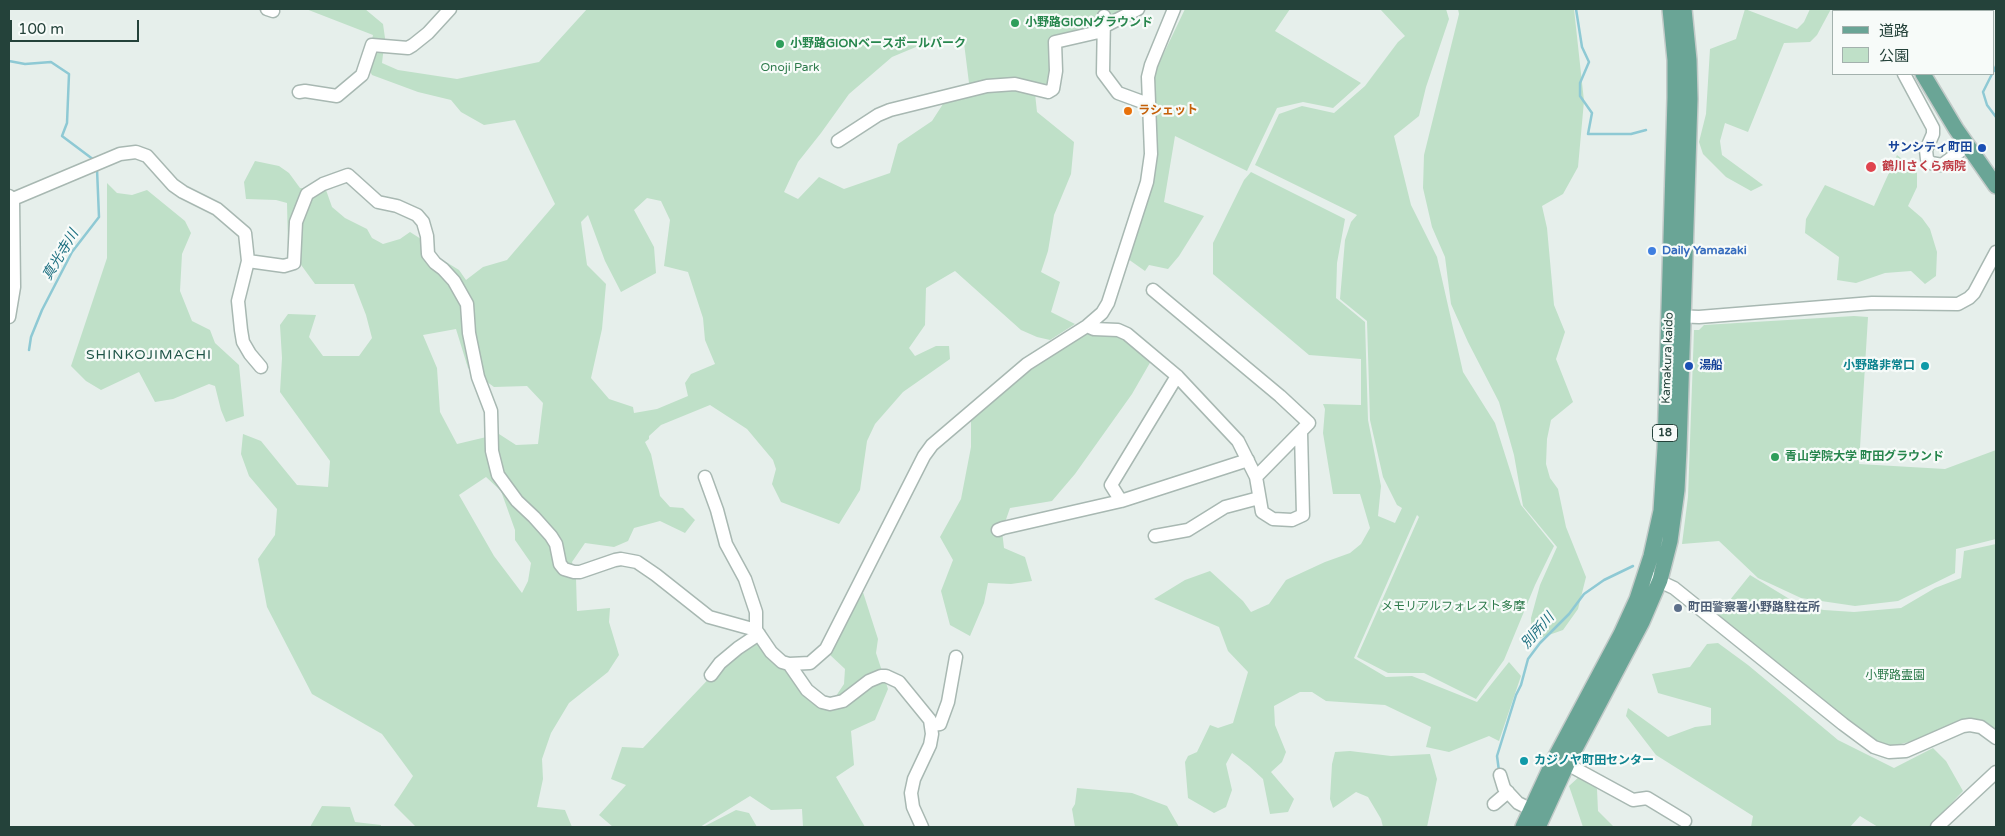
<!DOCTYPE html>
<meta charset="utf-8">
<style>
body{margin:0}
#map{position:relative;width:2005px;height:836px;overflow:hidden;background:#e6efeb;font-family:"Varela Round","Noto Sans JP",sans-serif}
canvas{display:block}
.frame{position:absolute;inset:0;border:10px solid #24423a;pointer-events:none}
.legend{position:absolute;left:1832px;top:10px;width:162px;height:65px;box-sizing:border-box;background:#f7fbf9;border:1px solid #a3b1ad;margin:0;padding:6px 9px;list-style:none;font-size:15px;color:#24423a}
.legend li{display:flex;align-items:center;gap:10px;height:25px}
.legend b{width:25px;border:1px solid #a3b1ad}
.scale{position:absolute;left:10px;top:20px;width:129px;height:22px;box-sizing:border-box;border:2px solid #24423a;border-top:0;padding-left:6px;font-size:15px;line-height:18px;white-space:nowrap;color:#24423a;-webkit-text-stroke:4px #f7fbf9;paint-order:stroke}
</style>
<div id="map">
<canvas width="2005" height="836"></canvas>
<div class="frame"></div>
<ul class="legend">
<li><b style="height:6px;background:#6aa596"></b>道路</li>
<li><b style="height:14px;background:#bfe0c8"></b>公園</li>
</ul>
<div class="scale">100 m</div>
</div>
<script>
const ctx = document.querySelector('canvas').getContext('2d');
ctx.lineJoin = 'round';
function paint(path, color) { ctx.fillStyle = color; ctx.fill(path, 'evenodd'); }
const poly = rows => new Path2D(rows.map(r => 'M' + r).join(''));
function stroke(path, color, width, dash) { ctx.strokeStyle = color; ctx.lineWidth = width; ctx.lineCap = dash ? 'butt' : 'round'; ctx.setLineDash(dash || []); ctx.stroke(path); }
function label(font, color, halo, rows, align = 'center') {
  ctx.font = font + ' "Varela Round","Noto Sans JP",sans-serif'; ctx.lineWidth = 4.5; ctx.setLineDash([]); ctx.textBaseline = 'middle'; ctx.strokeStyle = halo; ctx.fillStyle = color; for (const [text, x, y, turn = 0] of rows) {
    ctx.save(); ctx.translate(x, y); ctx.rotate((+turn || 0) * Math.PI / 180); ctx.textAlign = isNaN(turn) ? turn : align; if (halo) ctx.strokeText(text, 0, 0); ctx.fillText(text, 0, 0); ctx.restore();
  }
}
paint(poly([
 [306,9,365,9,383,24,385,38,382,63,398,70,457,79,539,62,587,9,1127,9,1085,32,1050,37,1052,70,1050,85,1046,87,1034,84,1037,112,1074,142,1071,174,1054,215,1048,251,1041,272,1060,282,1051,312,1075,324,1050,340,1037,337,1021,330,955,271,926,288,925,325,909,348,915,356,936,346,949,346,950,359,903,392,875,424,867,441,860,490,839,524,781,502,772,484,776,469,773,460,747,429,710,405,661,425,649,436,649,439,645,442,651,454,660,496,670,507,683,508,695,520,685,533,660,521,634,528,628,541,614,547,585,543,572,562,576,578,577,611,610,608,609,622,619,655,608,672,569,703,551,733,542,759,543,779,537,807,565,810,572,827,416,827,394,805,413,776,382,734,312,694,267,607,258,559,275,535,277,509,249,476,241,454,243,434,261,441,297,485,328,487,330,461,280,392,282,358,280,325,288,314,316,315,309,337,323,356,359,356,372,338,366,315,354,284,315,284,288,247,287,203,276,200,246,199,244,182,255,161,279,166,289,173,300,188,326,190,332,207,345,218,367,229,372,238,383,244,400,239,410,232,421,239,433,254,459,270,466,280,483,267,507,260,555,204,515,120,484,125,461,112,451,100,418,92,372,75,366,64,373,35],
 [964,43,969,83,952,90,932,121,898,144,890,173,844,189,819,177,798,199,784,192,798,162,821,133,849,94,892,57,923,44],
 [647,198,661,201,670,220,664,266,688,272,703,318,705,340,715,364,691,374,685,383,688,396,657,409,634,413,633,407,609,399,591,378,602,329,606,284,587,265,581,222,588,215,605,261,621,292,656,273,654,247,634,210],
 [456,329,468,368,494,387,527,386,543,403,538,444,516,445,499,434,457,444,440,412,437,368,423,335],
 [486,477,501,491,515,530,515,540,531,563,528,581,522,593,494,556,459,495],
 [1185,9,1290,9,1275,31,1361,83,1333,108,1303,102,1277,108,1247,171,1175,136,1164,202,1204,216,1179,256,1168,269,1149,265,1145,271,1128,259,1150,195,1148,155,1151,80],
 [1380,9,1446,9,1449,19,1426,87,1419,116,1394,136,1411,205,1437,257,1463,372,1495,423,1521,505,1554,546,1535,585,1504,660,1476,699,1424,673,1388,673,1357,657,1419,517,1417,515,1354,658,1386,677,1412,676,1477,702,1509,662,1521,676,1499,741,1489,736,1449,752,1426,747,1431,727,1385,705,1326,701,1312,692,1300,692,1274,706,1275,725,1286,752,1282,762,1271,772,1294,799,1288,812,1270,814,1263,779,1249,766,1232,753,1226,764,1232,790,1226,807,1214,813,1188,798,1185,762,1188,756,1197,752,1210,725,1218,728,1233,723,1248,672,1228,651,1219,627,1154,599,1185,580,1210,571,1243,601,1251,612,1269,604,1286,580,1325,562,1350,553,1361,544,1370,528,1360,494,1333,494,1323,433,1325,409,1323,404,1361,405,1361,359,1309,355,1213,274,1213,243,1244,180,1251,172,1345,219,1337,263,1336,298,1365,322,1368,420,1381,486,1378,516,1395,523,1402,508,1397,505,1383,477,1370,420,1367,321,1340,299,1345,240,1351,222,1357,215,1255,165,1279,114,1302,106,1334,113,1365,86,1398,42,1405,36],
 [1458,9,1574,9,1584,101,1578,167,1563,194,1542,206,1547,228,1554,305,1565,332,1556,359,1573,402,1551,420,1547,439,1546,464,1550,478,1558,489,1566,527,1586,577,1578,609,1563,630,1532,641,1531,618,1540,585,1557,547,1523,506,1514,455,1499,402,1468,342,1451,304,1445,257,1432,227,1423,188,1424,155,1459,14],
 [1745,9,1797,29,1804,22,1810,9,1831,9,1817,35,1810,42,1784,43,1748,132,1725,123,1720,141,1722,155,1763,185,1751,191,1726,177,1703,154,1699,142,1706,114,1710,49,1736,39],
 [1897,155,1917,171,1917,187,1908,206,1922,218,1930,229,1937,252,1936,276,1925,284,1911,271,1885,273,1856,283,1837,280,1839,257,1805,233,1806,219,1825,185,1874,206],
 [107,183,117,193,132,195,147,190,185,221,191,233,182,254,180,291,192,321,210,330,215,343,239,365,244,416,226,422,221,410,215,386,209,384,173,399,155,402,139,372,101,390,86,381,71,366,107,258],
 [1854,316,1868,317,1859,464,1945,469,1996,450,1996,539,1956,549,1955,573,1898,601,1855,606,1801,598,1758,578,1719,541,1682,544,1688,497,1694,330,1699,330,1704,325],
 [1085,332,1115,333,1151,361,1132,394,1075,474,1052,501,1010,508,1002,531,1004,548,1025,557,1032,581,1011,584,988,583,984,603,970,636,950,625,941,591,953,560,940,537,961,499,971,447,971,416,1035,366],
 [1996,544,1996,735,1984,723,1893,746,1860,737,1717,616,1750,575,1801,606,1824,610,1854,612,1901,608,1935,588,1961,578,1964,551],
 [861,586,878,639,876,653,888,689,875,720,851,731,854,765,836,777,865,827,803,827,802,809,771,810,750,796,700,827,613,827,599,815,626,785,611,779,622,747,643,748,719,668,759,637,824,699,836,696,844,684,845,669,828,653],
 [1718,643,1748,665,1838,740,1894,768,1933,748,1946,761,1963,791,1929,827,1878,827,1860,816,1850,827,1751,827,1753,816,1656,755,1626,716,1628,708,1668,737,1695,727,1711,725,1711,708,1658,693,1652,674,1690,667,1707,644],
 [1350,751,1391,756,1430,754,1437,779,1427,827,1383,827,1381,819,1368,797,1356,792,1333,808,1330,799,1332,764,1335,752],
 [1581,775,1597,789,1598,811,1614,827,1583,827,1569,786],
 [1077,788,1132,793,1167,806,1179,827,1075,827,1072,809,1075,804],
 [322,806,350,807,355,822,381,825,381,827,310,827],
 [736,810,749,813,757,827,703,827]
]), '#bfe0c8');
stroke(poly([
 [1576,9,1582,47,1589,62,1580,83,1580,96,1592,113,1588,134,1631,134,1646,130],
 [9,61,25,64,51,62,69,74,67,123,62,136,94,160],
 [1994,71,1996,66],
 [1992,74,1983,92,1987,105,1996,117],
 [29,350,31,337,42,310,72,252,99,217,97,169],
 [1499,771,1497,756,1516,695,1521,685,1528,659,1540,643,1569,614,1584,594,1604,580,1633,566]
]), '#8ec9d4', 2.5);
const minor = poly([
 [267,9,273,11],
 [1869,9,1870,11],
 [1104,16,1103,73,1118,93,1148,104],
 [1103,27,1138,9],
 [1904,74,1933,128,1933,134,1926,150,1927,159,1931,163,1942,165,1967,146],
 [299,92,305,91,337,96,362,75,372,45,408,48,413,45,428,33,450,9],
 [838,141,878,115,890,110,987,86,1015,84,1048,92,1053,89,1056,71,1055,42,1103,31],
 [9,196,13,199,14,287,9,317],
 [13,199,120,154,136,152,147,156,173,185,183,192,217,209,245,233,248,261,238,301,241,330,243,342,250,354,261,367],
 [248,261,284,266,294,263,296,222,307,194,323,184,348,175,378,202,397,206,417,215,423,222,427,236,428,254,435,263,443,269,454,281,467,304,469,333,478,377,491,411,492,451,498,475,517,501,534,517,551,536,556,544,560,564,564,569,574,572,580,572,615,560,621,559,637,562,656,575,709,617,756,630],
 [1153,290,1280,396,1309,423,1256,477],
 [1674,316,1699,317,1872,303,1958,304,1969,298,1974,293,1996,252],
 [1087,326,1094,329,1118,330,1127,334,1177,376,1238,441,1256,477,1262,512,1273,519,1292,520,1303,515,1301,432],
 [705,477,717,510,726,544,745,579,756,612,756,630,771,652,782,662,789,664,807,690,822,702,830,704,843,701,869,681,881,676,886,676,899,682,930,720,932,734,930,745,914,779,911,793,913,807,922,827],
 [1121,501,1111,485,1177,376],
 [998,530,1003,528,1121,501,1248,460],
 [1155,536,1188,530,1225,507,1259,498],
 [1646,575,1674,588,1843,724,1874,747,1889,752,1906,751,1963,726,1970,725,1981,727,1996,738],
 [789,664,810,663,826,649,924,456,932,445,1027,364,1087,326,1102,313,1108,303,1147,182,1151,154,1148,77,1151,65,1174,9],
 [711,675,720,663,738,648,759,634],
 [932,725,940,724,948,702,956,657],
 [1567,764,1633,800,1647,798,1685,821],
 [1500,775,1504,788,1518,803,1530,809],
 [1494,804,1508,792],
 [1937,827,1996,772]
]);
const major = poly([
 [1888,9,1890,11],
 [1923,74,1956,129,1996,186],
 [1523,827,1555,758,1621,634,1637,599,1651,556,1661,511,1665,448,1675,98,1675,60,1670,9],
 [1538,827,1567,764,1642,622,1660,580,1670,541,1677,490,1679,449,1690,99,1689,60,1684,9]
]);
stroke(minor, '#a8b8b2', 15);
stroke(major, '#c2cac8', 18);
stroke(minor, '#fff', 12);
stroke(major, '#6aa596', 15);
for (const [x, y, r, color] of [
 [1015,23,5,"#2e9e5b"],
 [780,44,5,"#2e9e5b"],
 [1128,111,5,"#e8710a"],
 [1982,148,5,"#1a4fb4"],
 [1871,167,6,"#e0444e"],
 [1652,251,5,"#3f7fe0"],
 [1689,366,5,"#1a4fb4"],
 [1925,366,5,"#0f9aa8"],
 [1775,457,5,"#2e9e5b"],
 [1678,608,5,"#5c6f8a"],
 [1524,761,5,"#0f9aa8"]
]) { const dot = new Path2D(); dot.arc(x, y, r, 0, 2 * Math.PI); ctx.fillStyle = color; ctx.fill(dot); stroke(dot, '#f7fbf9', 2); }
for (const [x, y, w] of [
 [1665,433,25]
]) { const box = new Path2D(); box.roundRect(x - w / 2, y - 8.5, w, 17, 4); ctx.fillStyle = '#f7fbf9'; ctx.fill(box); stroke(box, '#24423a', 1); }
label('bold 11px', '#24423a', null, [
 ["18",1665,433]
]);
label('bold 12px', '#27864d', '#f7fbf9', [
 ["小野路GIONグラウンド",1025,23],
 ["小野路GIONベースボールパーク",790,44],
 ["青山学院大学 町田グラウンド",1785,457]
], 'left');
label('12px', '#2d7a4b', '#f7fbf9', [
 ["Onoji Park",790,68],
 ["メモリアルフォレスト多摩",1453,607],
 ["小野路霊園",1895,676]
]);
label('bold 12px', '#c56008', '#f7fbf9', [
 ["ラシェット",1138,111]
], 'left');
label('bold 12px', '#164399', '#f7fbf9', [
 ["サンシティ町田",1972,148],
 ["湯船",1699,366,"left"]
], 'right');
label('bold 12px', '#be3a42', '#f7fbf9', [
 ["鶴川さくら病院",1882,167]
], 'left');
label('bold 12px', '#366cbe', '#f7fbf9', [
 ["Daily Yamazaki",1662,251]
], 'left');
label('12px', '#24423a', '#f7fbf9', [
 ["Kamakura kaido",1668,358,-88]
]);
label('bold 12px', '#0d838f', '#f7fbf9', [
 ["小野路非常口",1915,366],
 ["カジノヤ町田センター",1534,761,"left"]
], 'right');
label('bold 12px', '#4e5e75', '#f7fbf9', [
 ["町田警察署小野路駐在所",1688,608]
], 'left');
label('italic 14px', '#1c6f80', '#f7fbf9', [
 ["真光寺川",61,255,-59],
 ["別所川",1538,631,-49]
]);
ctx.letterSpacing = '1px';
label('14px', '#1f5548', '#f7fbf9', [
 ["SHINKOJIMACHI",149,355]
]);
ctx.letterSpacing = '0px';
</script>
